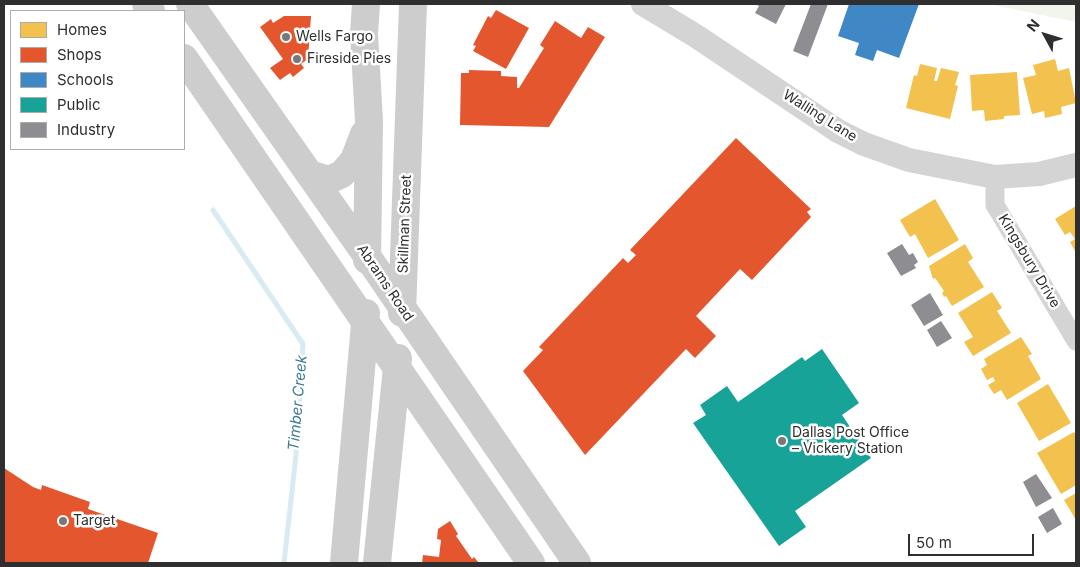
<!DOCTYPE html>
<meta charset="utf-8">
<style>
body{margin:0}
#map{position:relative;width:1080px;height:567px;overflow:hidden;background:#fff;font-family:Inter,sans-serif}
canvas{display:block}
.frame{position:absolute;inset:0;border:5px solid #2f2f2f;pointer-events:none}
.legend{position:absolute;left:10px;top:10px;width:175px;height:140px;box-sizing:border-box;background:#fff;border:1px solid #acacac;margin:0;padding:6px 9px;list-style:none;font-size:15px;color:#2f2f2f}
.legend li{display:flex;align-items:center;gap:10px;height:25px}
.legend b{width:25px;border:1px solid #acacac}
.north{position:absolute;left:1020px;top:10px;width:50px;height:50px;-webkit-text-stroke:4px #fff;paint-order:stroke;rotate:309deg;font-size:14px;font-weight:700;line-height:20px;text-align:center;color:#2f2f2f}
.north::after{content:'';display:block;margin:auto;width:18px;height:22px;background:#2f2f2f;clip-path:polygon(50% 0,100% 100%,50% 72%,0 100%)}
.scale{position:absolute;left:908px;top:534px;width:126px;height:22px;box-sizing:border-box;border:2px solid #2f2f2f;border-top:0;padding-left:6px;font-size:15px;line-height:18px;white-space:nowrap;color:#2f2f2f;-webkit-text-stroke:4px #fff;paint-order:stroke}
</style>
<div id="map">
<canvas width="1080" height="567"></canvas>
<div class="frame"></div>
<ul class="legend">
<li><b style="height:14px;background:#f2c14e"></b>Homes</li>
<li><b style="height:14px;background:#e4572e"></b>Shops</li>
<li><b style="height:14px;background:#3f88c5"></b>Schools</li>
<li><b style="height:14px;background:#17a398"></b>Public</li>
<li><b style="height:14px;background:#8d8d92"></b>Industry</li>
</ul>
<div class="north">N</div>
<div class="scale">50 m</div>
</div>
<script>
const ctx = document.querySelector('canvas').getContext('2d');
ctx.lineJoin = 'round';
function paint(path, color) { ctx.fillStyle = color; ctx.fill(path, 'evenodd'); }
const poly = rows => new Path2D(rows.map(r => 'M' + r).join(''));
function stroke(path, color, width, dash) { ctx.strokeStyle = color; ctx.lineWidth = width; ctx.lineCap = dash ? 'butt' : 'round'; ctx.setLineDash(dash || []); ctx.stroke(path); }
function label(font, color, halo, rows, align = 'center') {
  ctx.font = font + ' Inter,sans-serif'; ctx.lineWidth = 5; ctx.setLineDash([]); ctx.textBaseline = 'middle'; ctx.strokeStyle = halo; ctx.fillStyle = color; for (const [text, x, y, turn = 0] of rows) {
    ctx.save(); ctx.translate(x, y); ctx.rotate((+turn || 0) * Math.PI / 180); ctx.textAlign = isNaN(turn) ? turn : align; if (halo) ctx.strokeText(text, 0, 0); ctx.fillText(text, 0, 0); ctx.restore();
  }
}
paint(poly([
 [988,4,1076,4,1076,22]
]), '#f2f5ec');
paint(poly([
 [1055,59,1058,71,1069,68,1076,103,1061,107,1062,114,1045,118,1044,111,1032,114,1023,78,1036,75,1033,65],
 [920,64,937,68,934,81,937,81,941,68,959,72,955,85,958,86,950,119,906,108,914,75,917,76],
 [1017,72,1020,115,1004,116,1004,119,985,121,984,110,972,111,970,75],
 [935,199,959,240,928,258,915,234,910,237,900,220],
 [1076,206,1076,253,1070,242,1075,239,1070,232,1065,235,1055,219],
 [965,244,973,258,968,262,984,287,952,306,946,296,944,297,942,293,944,291,935,278,933,279,929,266],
 [992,292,1002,308,997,311,1011,333,973,356,964,342,973,337,958,313],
 [1021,337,1032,354,1028,356,1041,379,1007,400,1001,390,994,394,988,385,995,381,993,377,987,380,981,369,987,365,984,359],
 [1048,384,1071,423,1039,441,1017,403],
 [1074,432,1076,436,1076,485,1061,494,1037,453],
 [1076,493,1076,520,1064,500]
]), '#f2c14e');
paint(poly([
 [496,10,529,28,506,69,473,51,476,46,473,45,488,16,491,18],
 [284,16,311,16,308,59,301,64,304,68,293,77,290,73,280,80,270,68,283,59,260,27,271,19,273,23],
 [555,21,581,38,588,27,605,37,549,127,460,125,461,73,469,73,469,70,501,71,501,76,517,77,517,88,519,88,544,48,540,45],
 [736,138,811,209,807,212,811,217,752,280,740,269,696,316,716,336,695,358,686,349,585,455,523,371,543,350,539,347,623,258,628,263,636,255,630,250],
 [4,468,33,487,41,490,42,485,90,502,88,509,158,533,148,563,4,563],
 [450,521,458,534,456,536,472,559,474,557,479,563,422,563,423,555,439,557,441,540,437,539,438,529]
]), '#e4572e');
paint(poly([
 [849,4,919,4,899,58,877,50,873,61,855,55,859,43,838,36]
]), '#3f88c5');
paint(poly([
 [822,349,859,403,842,415,871,458,795,511,806,527,779,546,693,423,706,415,700,405,727,386,738,402,802,357,805,361]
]), '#17a398');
paint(poly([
 [755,4,786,4,776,24,755,13,759,6],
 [811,4,828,4,808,57,793,51],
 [902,244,909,255,913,253,918,262,914,265,916,268,901,276,887,253],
 [930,293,943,315,924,326,911,305],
 [941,321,952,338,937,347,927,330],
 [1036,474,1052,498,1036,507,1023,482],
 [1053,508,1062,524,1047,533,1038,517]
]), '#8d8d92');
stroke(poly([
 [213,210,303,344,296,455,284,563]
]), '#d8ebf2', 5);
stroke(poly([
 [995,177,995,205,1076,341]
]), '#d4d4d4', 19);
stroke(poly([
 [643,4,696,36,838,131,864,144,909,160,995,177,1039,174,1076,165]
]), '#d4d4d4', 24);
stroke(poly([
 [146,4,151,11],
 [190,4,367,256,577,563],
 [366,4,364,34,369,121,367,260],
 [184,58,531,563],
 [310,174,329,180,342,174,354,160,364,134],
 [402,313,413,4],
 [344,563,366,313],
 [377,563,398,358]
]), '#cdcdcd', 28);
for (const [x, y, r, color] of [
 [286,37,5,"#787878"],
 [297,59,5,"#787878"],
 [782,441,5,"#787878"],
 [63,521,5,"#787878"]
]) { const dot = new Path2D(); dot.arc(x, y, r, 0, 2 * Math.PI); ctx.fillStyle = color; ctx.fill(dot); stroke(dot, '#fff', 2); }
label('14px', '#2f2f2f', '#fff', [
 ["Wells Fargo",296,37],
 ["Fireside Pies",307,59],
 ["Dallas Post Office",792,433],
 ["– Vickery Station",792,449],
 ["Target",73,521]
], 'left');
label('14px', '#2f2f2f', '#fff', [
 ["Walling Lane",820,116,32],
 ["Skillman Street",405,224,-88],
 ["Kingsbury Drive",1029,261,59],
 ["Abrams Road",385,283,56]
]);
label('italic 15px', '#397c95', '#fff', [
 ["Timber Creek",298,403,-85]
]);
</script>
